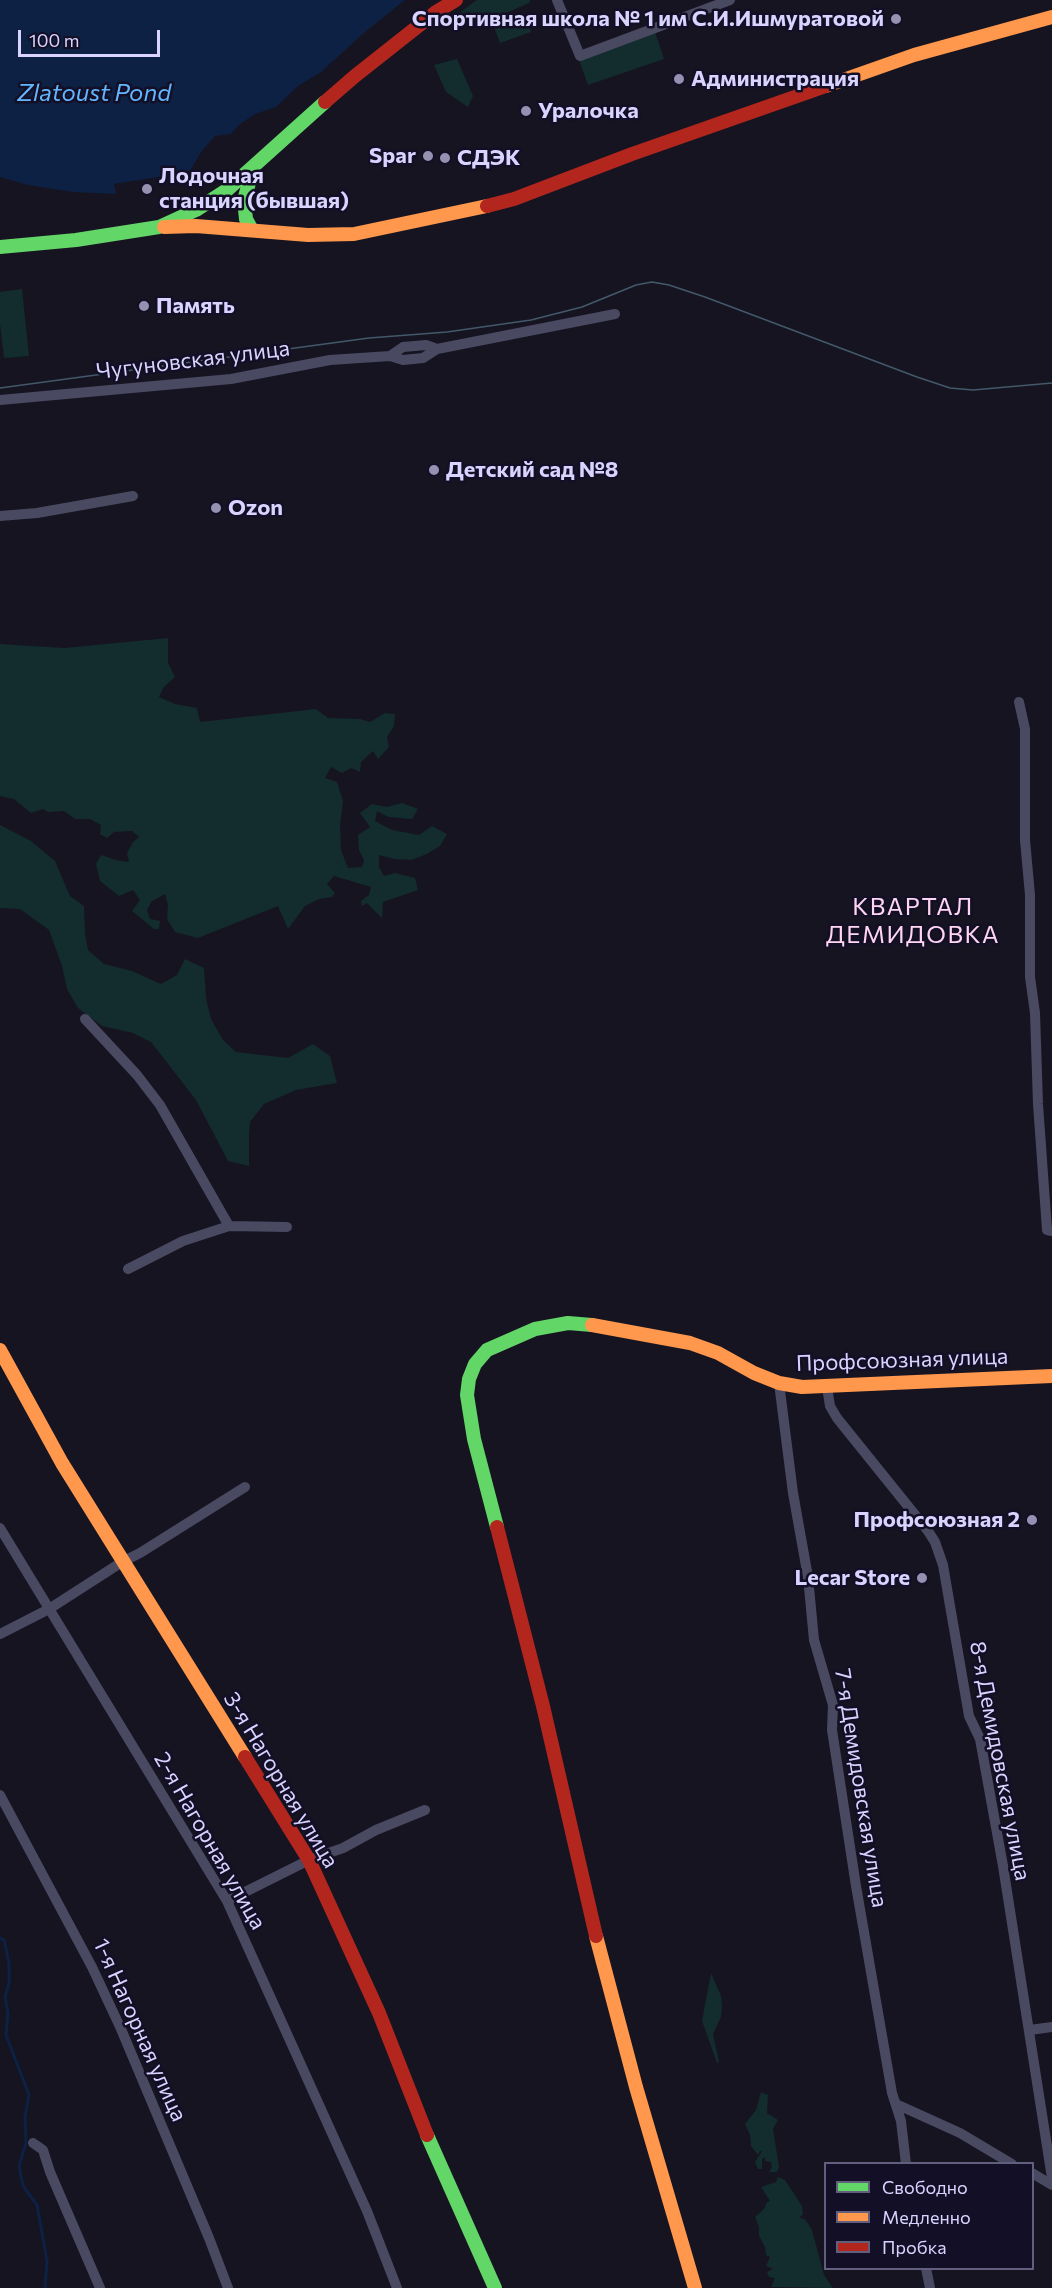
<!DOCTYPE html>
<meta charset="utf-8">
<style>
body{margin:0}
#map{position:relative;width:1052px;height:2288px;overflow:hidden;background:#161421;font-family:Commissioner,sans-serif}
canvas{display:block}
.legend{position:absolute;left:824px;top:2162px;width:210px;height:108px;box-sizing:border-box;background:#130f26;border:2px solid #625e7d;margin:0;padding:8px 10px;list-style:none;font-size:18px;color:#d9d4ff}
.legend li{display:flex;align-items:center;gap:12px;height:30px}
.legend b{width:30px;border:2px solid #625e7d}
.scale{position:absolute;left:18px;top:30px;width:142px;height:27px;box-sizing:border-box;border:3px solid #d9d4ff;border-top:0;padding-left:8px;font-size:18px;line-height:21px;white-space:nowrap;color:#d9d4ff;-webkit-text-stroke:4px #130f26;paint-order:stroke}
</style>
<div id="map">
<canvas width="1052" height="2288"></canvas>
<ul class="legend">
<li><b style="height:8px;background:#63d668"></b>Свободно</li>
<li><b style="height:8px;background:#ff974d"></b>Медленно</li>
<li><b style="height:8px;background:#b3261e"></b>Пробка</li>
</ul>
<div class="scale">100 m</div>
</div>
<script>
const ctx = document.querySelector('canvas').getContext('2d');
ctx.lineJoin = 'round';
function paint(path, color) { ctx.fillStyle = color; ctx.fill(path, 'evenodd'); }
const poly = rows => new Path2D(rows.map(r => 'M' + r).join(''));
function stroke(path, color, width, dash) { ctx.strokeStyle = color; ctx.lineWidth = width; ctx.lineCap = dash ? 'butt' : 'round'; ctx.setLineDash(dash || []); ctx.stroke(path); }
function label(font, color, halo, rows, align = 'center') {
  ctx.font = font + ' Commissioner,sans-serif'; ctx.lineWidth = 5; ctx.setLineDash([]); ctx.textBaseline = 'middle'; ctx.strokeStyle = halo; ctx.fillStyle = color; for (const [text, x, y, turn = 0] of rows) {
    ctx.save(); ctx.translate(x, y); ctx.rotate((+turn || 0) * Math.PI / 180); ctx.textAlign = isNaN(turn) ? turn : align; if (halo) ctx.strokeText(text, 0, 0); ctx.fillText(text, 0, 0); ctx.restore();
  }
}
paint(poly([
 [477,0,530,0,529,3,483,23,465,25,460,21,459,13],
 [525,13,531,32,500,43,493,24],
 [655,32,664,59,588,85,579,60],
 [457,59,473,96,468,107,446,92,434,65],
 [22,289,29,356,4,358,0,324,0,292],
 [168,638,168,663,175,677,163,688,159,697,175,704,197,708,200,722,316,709,328,718,360,719,370,722,385,713,395,714,394,726,387,737,389,747,378,759,373,751,361,762,360,772,351,768,342,773,331,767,325,778,337,782,343,801,340,825,341,850,348,868,362,867,364,860,359,850,358,835,370,827,360,813,372,804,387,807,402,803,418,809,412,819,389,817,377,811,375,821,392,830,419,835,432,826,447,834,440,846,427,854,411,860,394,859,379,855,379,867,384,876,395,873,415,878,418,890,383,902,382,918,367,903,362,906,361,901,369,895,371,887,334,876,327,884,335,893,332,897,319,899,305,906,288,929,278,906,198,938,175,932,167,919,168,905,165,894,151,902,147,910,150,919,160,921,159,929,154,929,132,911,140,900,133,890,119,896,100,881,96,864,101,855,116,860,129,862,127,853,133,842,139,837,132,831,114,832,107,838,100,834,101,825,90,819,75,819,64,811,48,812,43,809,31,813,14,799,0,796,0,644,64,648],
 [0,825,31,841,55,861,70,896,84,906,85,934,88,950,104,964,132,971,161,984,177,975,185,959,204,968,206,998,211,1019,223,1040,236,1052,288,1058,313,1044,330,1056,337,1083,296,1090,264,1104,250,1122,249,1134,249,1166,228,1161,196,1100,151,1042,133,1033,102,1026,78,1008,67,989,62,966,49,930,20,909,0,908],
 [711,1973,721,1996,722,2006,721,2017,713,2034,719,2062,717,2063,702,2021],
 [761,2092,768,2095,767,2113,778,2120,773,2129,779,2167,777,2172,769,2172,772,2167,771,2162,765,2161,765,2157,762,2159,762,2169,758,2169,755,2162,762,2151,760,2151,758,2155,751,2146,750,2135,745,2124,756,2110],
 [778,2177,785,2180,802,2206,803,2214,799,2218,805,2219,812,2230,824,2275,833,2288,771,2287,775,2278,769,2277,767,2272,773,2269,766,2266,770,2257,766,2255,765,2247,759,2236,759,2227,755,2217,765,2208,766,2203,770,2201,761,2187,776,2182]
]), '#132c2d');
paint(poly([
 [0,0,405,0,365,32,321,72,298,86,276,107,255,114,240,124,231,134,215,136,201,152,188,174,179,184,177,174,114,184,116,194,73,192,28,185,0,177]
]), '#0d2144');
stroke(poly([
 [0,1938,4,1940,9,1963,9,1983,5,1997,8,2013,6,2035,29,2095,25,2117,26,2143,19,2166,23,2186,37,2205,47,2261,45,2288]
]), '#0d2144', 3);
stroke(poly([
 [557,0,580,56,730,0],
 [390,356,403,360,423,358,437,349],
 [0,400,231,379,330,360,390,356,403,347,426,345,437,349,615,314],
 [0,516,37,513,133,496],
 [1019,702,1025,729,1025,840,1030,895,1030,977,1035,1013,1038,1104,1047,1230,1052,1231],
 [85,1019,137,1075,160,1105,229,1226,287,1227],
 [128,1269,183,1241,229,1226],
 [779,1383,793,1493,808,1577,814,1640,833,1705,832,1730,856,1886,892,2093,901,2121,906,2164],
 [827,1387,830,1406,837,1418,928,1531,935,1542,943,1565,969,1716,980,1739,1003,1866,1052,2178],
 [0,1528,227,1901,367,2211,397,2288],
 [0,1634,49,1609,122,1562,140,1553,245,1487],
 [0,1795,92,1967,121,2029,209,2238,228,2288],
 [227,1901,309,1860,343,1848,376,1830,425,1810],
 [1030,2030,1052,2027],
 [896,2104,960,2133,1012,2164],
 [33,2143,43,2150,50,2172,100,2288],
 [1032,2173,1052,2185],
 [926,2268,930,2288]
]), '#4a4962', 10);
stroke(poly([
 [252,230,246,219,244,200,254,166],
 [0,247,76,240,159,227,196,210,227,190,325,102],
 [497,1527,474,1439,467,1395,469,1379,475,1364,487,1350,535,1329,568,1323,592,1325],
 [427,2135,495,2288]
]), '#63d668', 14);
stroke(poly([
 [826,86,914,55,1052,17],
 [164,227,196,226,308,235,354,234,487,206],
 [592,1325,690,1343,718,1353,754,1373,779,1383,802,1387,1052,1376],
 [0,1350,62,1463,245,1757],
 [596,1936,636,2087,695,2288]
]), '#ff974d', 14);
stroke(poly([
 [325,102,355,76,436,12,456,0],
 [487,206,514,199,632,154,826,86],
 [497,1527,543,1706,596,1936],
 [245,1757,309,1860,379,2013,427,2135]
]), '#b3261e', 14);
stroke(poly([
 [0,388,369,338,447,332,531,320,582,307,636,285,652,282,669,285,705,297,917,377,950,388,973,390,1052,383]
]), '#43596b', 1.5);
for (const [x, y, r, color] of [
 [896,19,6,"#9591b1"],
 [679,79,6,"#9591b1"],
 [526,111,6,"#9591b1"],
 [428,156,6,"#9591b1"],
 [445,158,6,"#9591b1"],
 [147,189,6,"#9591b1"],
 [144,306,6,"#9591b1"],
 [434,470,6,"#9591b1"],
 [216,508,6,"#9591b1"],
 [1032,1520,6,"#9591b1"],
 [922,1578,6,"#9591b1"]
]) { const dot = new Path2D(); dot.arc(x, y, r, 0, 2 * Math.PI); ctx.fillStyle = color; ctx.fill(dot); stroke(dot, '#130f26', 2); }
label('bold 22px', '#d9d4ff', '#130f26', [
 ["Спортивная школа № 1 им С.И.Ишмуратовой",884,19,"right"],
 ["Администрация",691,79],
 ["Уралочка",538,111],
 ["Spar",416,156,"right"],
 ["СДЭК",457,158],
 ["Лодочная",159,176],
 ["станция (бывшая)",159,201],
 ["Память",156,306],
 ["Детский сад №8",446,470],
 ["Ozon",228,508],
 ["Профсоюзная 2",1020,1520,"right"],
 ["Lecar Store",910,1578,"right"]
], 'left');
label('22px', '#d9d4ff', '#130f26', [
 ["Чугуновская улица",193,360,-7],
 ["Профсоюзная улица",902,1360,-2],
 ["8-я Демидовская улица",1000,1761,79],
 ["3-я Нагорная улица",281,1780,59],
 ["7-я Демидовская улица",861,1788,81],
 ["2-я Нагорная улица",210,1841,60],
 ["1-я Нагорная улица",140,2030,66]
]);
label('italic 24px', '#62b6ff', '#130f26', [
 ["Zlatoust Pond",94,93]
]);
ctx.letterSpacing = '1.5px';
label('24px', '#ffd6f0', '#130f26', [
 ["КВАРТАЛ",913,907],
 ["ДЕМИДОВКА",913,935]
]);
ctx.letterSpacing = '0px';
</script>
